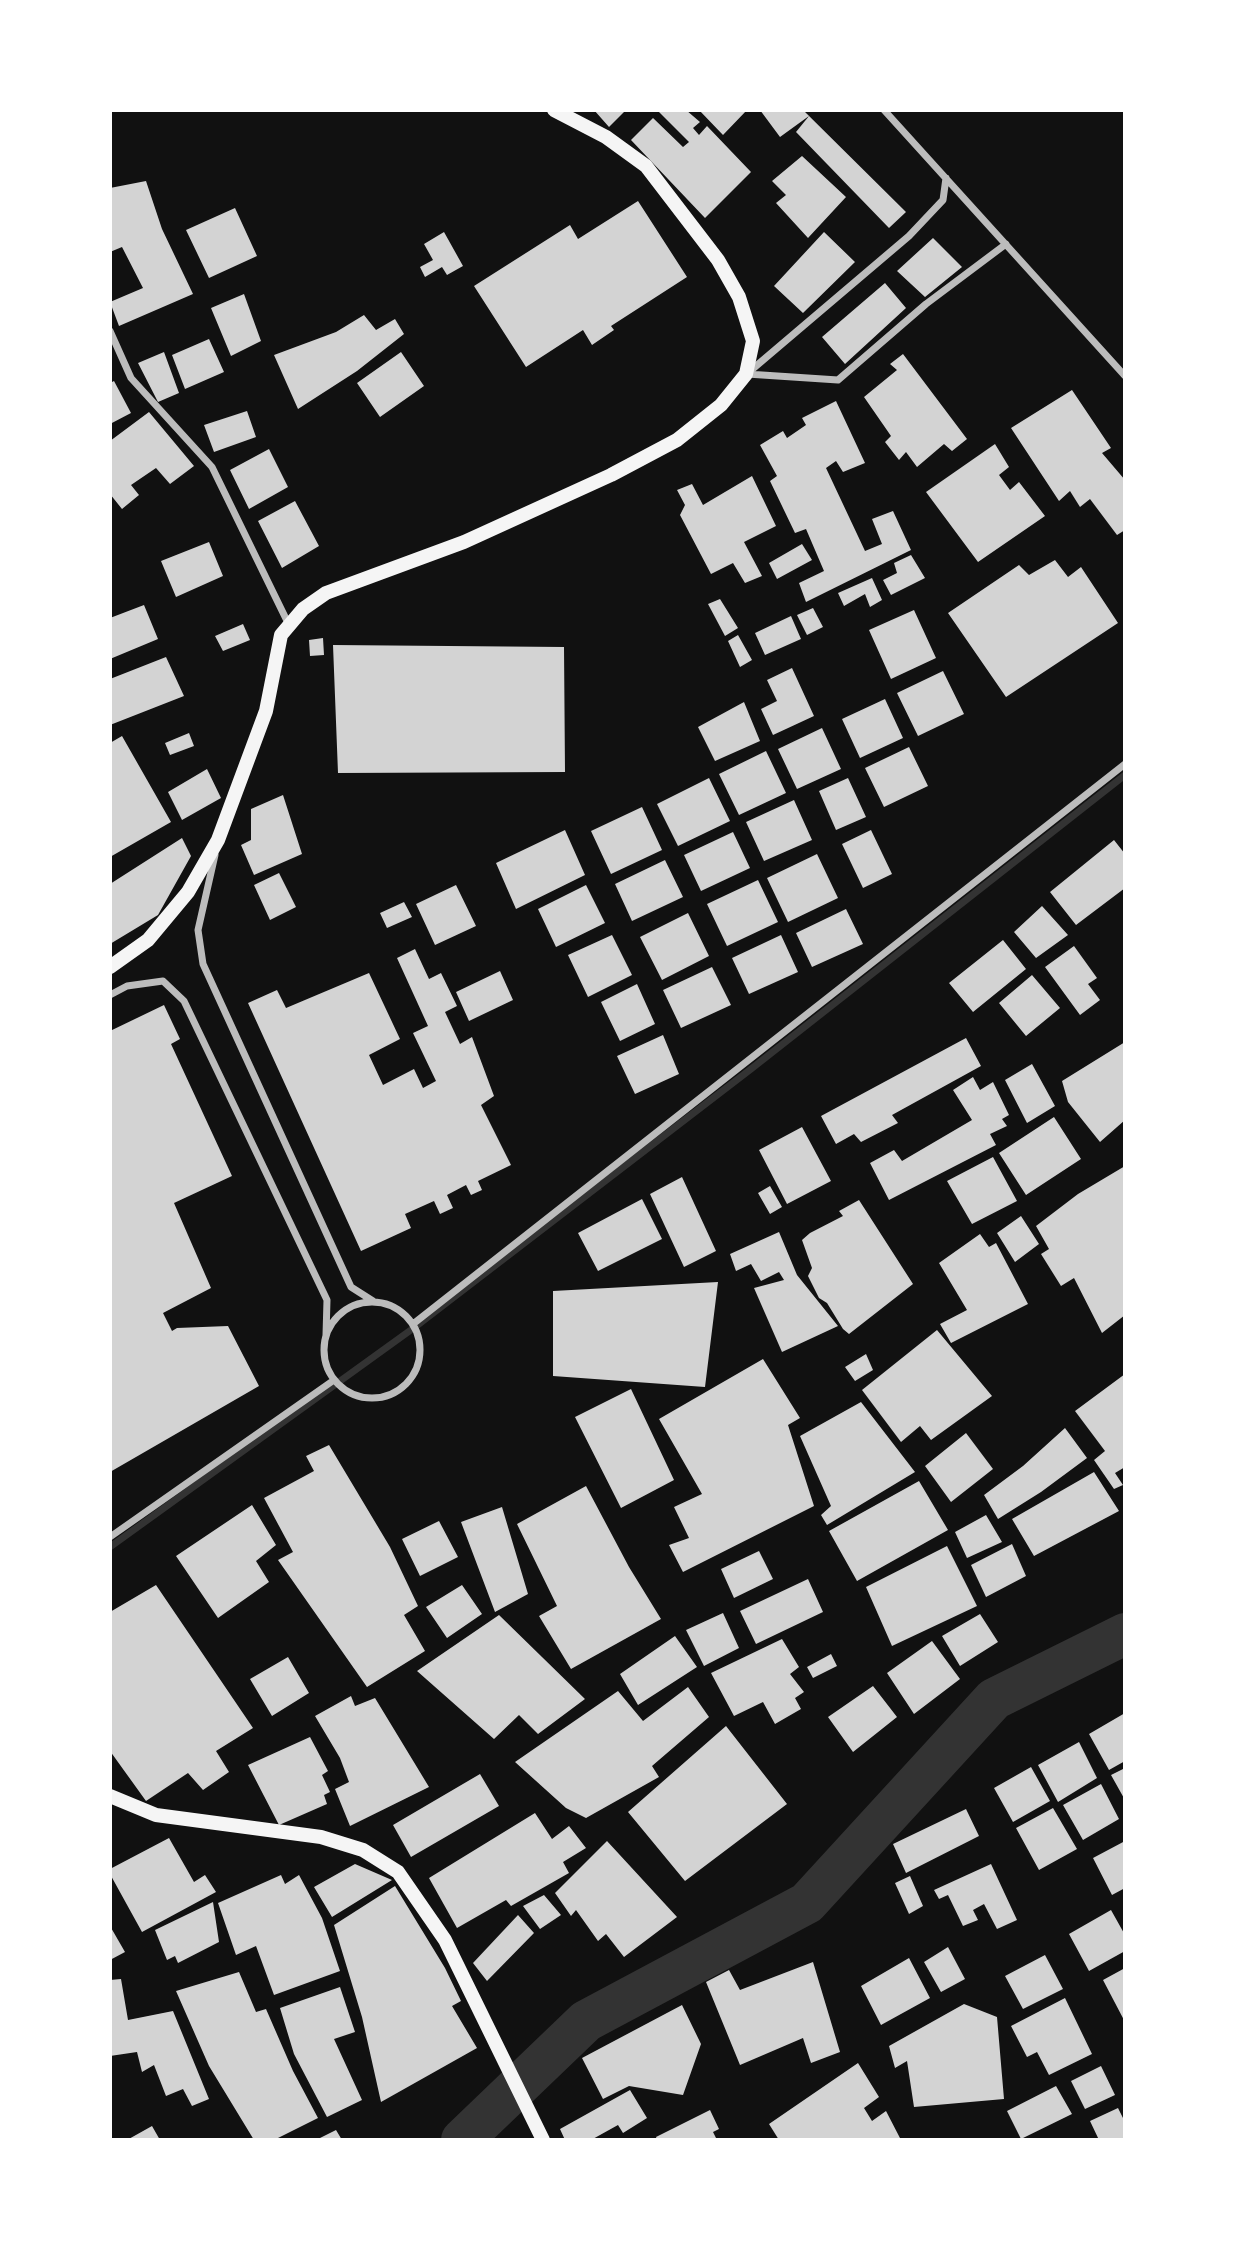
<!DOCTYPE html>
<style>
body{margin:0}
#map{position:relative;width:1235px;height:2250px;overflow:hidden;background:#111;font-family:Lato,sans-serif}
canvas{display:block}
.frame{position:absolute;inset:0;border:112px solid #fff;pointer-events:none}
</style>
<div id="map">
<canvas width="1235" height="2250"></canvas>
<div class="frame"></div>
</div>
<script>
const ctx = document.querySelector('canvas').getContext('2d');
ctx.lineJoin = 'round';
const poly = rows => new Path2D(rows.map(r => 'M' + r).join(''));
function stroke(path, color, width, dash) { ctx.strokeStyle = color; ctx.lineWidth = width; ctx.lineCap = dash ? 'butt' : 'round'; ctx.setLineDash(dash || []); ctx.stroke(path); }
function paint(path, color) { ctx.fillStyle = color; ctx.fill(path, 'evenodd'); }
stroke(poly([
 [110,1547,415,1327,751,1069,1125,775]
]), '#333', 7);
stroke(poly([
 [462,2140,586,2021,807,1903,994,1699,1125,1634]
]), '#333', 42);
paint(poly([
 [594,110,626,110,609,127],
 [660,110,686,110,700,122,693,128,699,135,707,126,751,172,705,218,631,140,653,118,683,147,689,142,659,112],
 [699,110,747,110,723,135],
 [760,110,803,110,906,212,889,228,796,132,809,116,780,137],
 [802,156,846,197,808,238,776,203,786,195,772,181],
 [146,181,162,229,193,294,119,326,110,302,143,288,122,247,110,252,110,188],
 [638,201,687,277,611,326,614,330,592,345,583,330,526,367,474,286,570,225,578,239],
 [235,208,257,256,209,278,186,230],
 [444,232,463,266,447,275,442,267,425,277,420,267,433,260,424,244],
 [824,232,855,262,803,313,774,286],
 [933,238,962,267,925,297,897,271],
 [885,283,906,308,845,364,822,337],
 [244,294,261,341,231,356,211,308],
 [364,315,376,330,395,319,404,334,357,371,298,409,274,355,336,332],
 [209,339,224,372,185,389,172,355],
 [164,352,179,393,158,402,138,363],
 [401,352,424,386,380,417,357,383],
 [903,354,967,439,952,451,944,444,917,467,906,452,899,460,885,442,891,436,864,397,897,370,890,364],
 [114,381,131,413,110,424,110,383],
 [1072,390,1111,448,1102,453,1125,480,1125,530,1117,535,1090,499,1080,507,1070,491,1059,501,1011,428],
 [836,401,865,463,843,472,836,461,826,468,865,551,882,544,872,519,893,511,911,550,806,602,799,583,824,571,806,529,795,533,770,481,777,476,760,445,783,431,787,438,806,425,802,418],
 [247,411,256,437,214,452,204,425],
 [149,412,194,466,170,484,156,468,131,485,139,495,122,509,110,494,110,441],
 [995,444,1009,467,999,475,1010,490,1019,482,1045,516,978,562,926,492],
 [269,449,288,487,249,509,230,470],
 [752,476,776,526,744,542,762,576,745,583,733,563,711,574,680,515,685,505,677,490,692,484,703,505],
 [295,501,319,546,282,568,258,521],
 [209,542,223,576,176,597,161,561],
 [802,544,812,560,777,579,769,563],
 [911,555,925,578,891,595,883,580,897,573,894,563],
 [1055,560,1068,577,1081,567,1118,623,1006,697,948,613,1019,565,1029,575],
 [872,578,882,600,870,607,865,594,844,606,838,593],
 [720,599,738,628,725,636,708,604],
 [144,605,158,639,110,659,110,618],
 [813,608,823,627,807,635,797,615],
 [914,610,936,658,891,679,869,630],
 [791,616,801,639,765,655,755,633],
 [243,624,250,640,223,651,215,636],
 [738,635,752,660,740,667,728,641],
 [323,638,324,655,310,656,309,640],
 [333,645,564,647,565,772,338,773],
 [166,657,184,696,110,725,110,679],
 [792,668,814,716,773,735,761,709,777,701,767,680],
 [943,671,964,714,918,736,897,693],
 [885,699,903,738,860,758,842,719],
 [744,702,760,741,715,761,698,727],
 [822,728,841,769,797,789,778,749],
 [189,733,194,746,170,755,165,743],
 [122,736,171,822,110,857,110,743],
 [909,747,928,786,884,807,865,768],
 [766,751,786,793,739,815,719,774],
 [207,769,221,798,182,820,168,792],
 [709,778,730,821,678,846,657,804],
 [848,778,866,817,836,830,819,791],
 [283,795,302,854,254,875,241,845,251,840,251,809],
 [794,800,812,840,764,861,746,822],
 [642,807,662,850,611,874,591,831],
 [565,830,585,875,516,909,496,863],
 [871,830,892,874,863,888,842,844],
 [733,832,750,868,701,891,684,855],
 [182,838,191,856,158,915,110,944,110,884],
 [1114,840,1125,854,1125,888,1076,925,1050,892],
 [817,854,838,898,788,922,767,878],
 [665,860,683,897,632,921,615,884],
 [279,873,296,907,270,920,254,885],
 [758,880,778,922,727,946,707,904],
 [456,885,476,926,435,945,416,904],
 [586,885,605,923,556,947,538,909],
 [404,902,412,917,387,928,380,913],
 [1042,906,1068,935,1036,958,1014,932],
 [846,909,863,944,812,967,796,933],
 [688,913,709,956,662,980,640,937],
 [612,935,632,975,588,997,568,955],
 [781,935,798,972,749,994,732,958],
 [1003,940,1026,969,973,1012,949,983],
 [1074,946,1097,978,1088,984,1100,1000,1080,1015,1045,967],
 [415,949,429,979,441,973,457,1006,445,1012,460,1044,472,1037,494,1096,481,1105,511,1165,478,1181,482,1190,471,1195,466,1185,447,1195,453,1208,440,1214,434,1201,405,1214,411,1228,361,1251,248,1003,277,990,286,1008,369,973,400,1039,369,1055,383,1085,414,1069,423,1088,436,1081,413,1033,428,1026,397,958],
 [712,967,731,1005,681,1028,663,990],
 [500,971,513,1000,469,1021,456,992],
 [1032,975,1060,1008,1026,1036,999,1003],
 [637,984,655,1024,620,1041,601,1002],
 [164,1005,180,1039,171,1044,232,1176,174,1203,211,1288,163,1313,172,1331,177,1328,228,1326,259,1386,110,1472,110,1031],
 [663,1035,679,1074,635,1094,617,1056],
 [966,1038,981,1066,892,1115,898,1123,861,1142,854,1134,836,1144,821,1116],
 [1125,1042,1125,1120,1100,1142,1068,1102,1062,1081],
 [1032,1064,1055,1106,1027,1123,1005,1080],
 [973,1077,980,1090,993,1082,1009,1115,1002,1119,1007,1126,990,1134,996,1145,889,1200,870,1163,894,1150,902,1161,972,1120,953,1090],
 [1054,1117,1081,1159,1026,1195,999,1153],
 [802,1127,831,1181,787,1204,759,1150],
 [993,1157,1017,1201,972,1224,947,1181],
 [1125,1166,1125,1315,1102,1333,1074,1278,1061,1286,1041,1254,1049,1249,1036,1226,1078,1194],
 [682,1177,716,1251,684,1267,650,1194],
 [770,1186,782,1207,770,1214,758,1193],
 [642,1199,662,1239,598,1271,578,1233],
 [859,1200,913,1284,849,1334,843,1329,827,1303,819,1298,808,1276,812,1268,802,1240,810,1233,843,1216,839,1211],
 [1021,1216,1039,1244,1015,1262,997,1233],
 [779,1232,797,1275,838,1326,782,1352,754,1288,784,1280,779,1272,761,1281,751,1264,736,1271,730,1254],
 [980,1234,989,1247,996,1243,1028,1304,951,1343,940,1324,967,1310,939,1263],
 [718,1282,705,1387,553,1376,553,1291],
 [937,1330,992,1396,931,1440,920,1426,901,1442,862,1390],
 [866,1354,873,1370,855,1381,845,1367],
 [763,1359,800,1418,788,1425,814,1506,683,1572,669,1545,689,1538,674,1507,702,1494,659,1419],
 [1125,1374,1125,1467,1115,1473,1123,1485,1114,1489,1094,1460,1105,1451,1075,1411],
 [631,1389,674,1480,621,1508,575,1417],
 [861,1402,915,1472,827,1525,821,1515,831,1506,800,1436],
 [1065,1428,1087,1458,1041,1492,998,1519,984,1495,1023,1466],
 [966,1433,993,1469,951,1502,925,1466],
 [329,1445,390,1547,418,1606,404,1615,425,1651,367,1687,278,1560,293,1552,264,1498,314,1471,306,1456],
 [1094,1472,1119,1511,1034,1556,1012,1519],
 [919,1481,948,1530,857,1581,829,1531],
 [586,1486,629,1567,661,1619,571,1669,539,1616,557,1606,517,1524],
 [252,1505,276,1545,256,1561,269,1582,218,1618,176,1556],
 [502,1507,528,1594,495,1612,461,1522],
 [986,1515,1002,1542,967,1558,955,1532],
 [439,1521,458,1557,420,1576,402,1539],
 [1012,1544,1026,1576,986,1597,971,1565],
 [947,1546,977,1606,892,1646,866,1587],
 [759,1551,773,1579,734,1598,721,1569],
 [808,1579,823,1612,756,1644,740,1611],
 [156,1585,253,1728,216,1751,229,1772,203,1790,188,1773,146,1801,110,1751,110,1612],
 [462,1585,482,1614,447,1638,426,1607],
 [723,1613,739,1648,704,1666,686,1630],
 [980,1614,998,1642,960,1666,942,1636],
 [499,1615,585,1699,538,1734,519,1715,494,1739,417,1671],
 [675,1636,697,1667,638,1705,620,1674],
 [782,1639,799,1667,790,1674,804,1692,795,1698,801,1709,775,1724,763,1702,734,1716,711,1673],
 [932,1641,960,1679,914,1714,887,1673],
 [831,1654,837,1666,813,1678,807,1667],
 [288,1657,309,1693,272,1716,250,1679],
 [873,1686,897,1717,853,1752,828,1717],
 [688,1687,709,1717,652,1766,659,1777,586,1818,566,1808,515,1762,618,1691,643,1721],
 [351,1696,355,1706,375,1698,429,1787,350,1826,335,1789,349,1782,340,1758,315,1716],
 [1125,1713,1125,1761,1109,1770,1089,1734],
 [726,1726,787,1804,685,1881,628,1812],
 [310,1737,328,1771,322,1775,330,1792,324,1795,327,1804,279,1825,248,1765],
 [1079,1742,1097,1778,1058,1802,1038,1765],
 [1031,1767,1050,1801,1013,1822,994,1788],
 [1125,1768,1125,1800,1111,1775],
 [480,1774,499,1806,411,1857,393,1825],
 [1101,1784,1119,1819,1083,1840,1063,1805],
 [1053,1808,1077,1849,1039,1870,1016,1828],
 [966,1809,979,1836,906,1873,893,1844],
 [535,1813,552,1839,569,1826,586,1848,563,1862,569,1873,511,1906,506,1900,457,1928,429,1878],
 [169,1838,194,1882,205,1875,216,1892,142,1932,110,1874,110,1869],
 [607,1841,677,1917,624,1957,606,1934,598,1941,576,1910,571,1916,555,1893],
 [1125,1841,1125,1888,1112,1895,1093,1858],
 [355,1864,392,1880,332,1917,314,1887],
 [991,1864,1017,1920,997,1929,984,1904,973,1910,978,1920,963,1926,948,1895,939,1899,934,1890],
 [281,1875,285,1884,299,1875,322,1918,340,1971,274,1995,256,1946,236,1955,218,1903],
 [910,1876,923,1906,909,1914,895,1883],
 [395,1886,445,1968,461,2001,452,2006,477,2048,381,2102,362,2017,334,1925],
 [544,1895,561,1915,540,1929,523,1906],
 [213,1902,219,1942,178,1963,175,1956,167,1960,155,1930],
 [1111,1910,1125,1935,1125,1951,1089,1971,1069,1934],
 [518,1915,534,1933,487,1981,473,1963],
 [110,1926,125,1952,110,1960],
 [948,1947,965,1979,941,1992,924,1962],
 [1045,1955,1063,1989,1023,2009,1005,1976],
 [909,1958,930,1998,881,2025,861,1986],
 [813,1962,840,2052,811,2063,803,2038,740,2065,706,1982,729,1970,740,1990],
 [1125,1968,1125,2022,1103,1980],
 [239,1972,256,2012,266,2009,293,2071,318,2118,274,2140,254,2140,209,2066,176,1991],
 [121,1979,128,2020,173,2011,209,2099,192,2106,183,2089,166,2096,154,2065,142,2072,137,2052,110,2056,110,1980],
 [340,1987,355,2032,334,2039,362,2100,327,2117,294,2054,280,2008],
 [1065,1998,1092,2054,1049,2075,1037,2052,1027,2057,1011,2026],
 [964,2004,997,2017,1004,2099,914,2107,907,2061,895,2068,889,2046],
 [682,2005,701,2044,683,2095,629,2086,603,2099,582,2058],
 [858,2063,879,2097,864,2108,872,2121,886,2111,901,2140,779,2140,769,2124],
 [1101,2066,1115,2095,1085,2109,1071,2081],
 [1056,2086,1072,2114,1021,2139,1007,2111],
 [630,2090,647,2118,623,2133,618,2125,591,2140,565,2140,560,2129],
 [1118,2108,1125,2122,1125,2140,1099,2140,1090,2121],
 [710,2110,719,2129,713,2132,717,2140,657,2140,656,2137],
 [152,2126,160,2140,127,2140],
 [336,2130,342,2140,316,2140]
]), '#d3d3d3');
stroke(poly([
 [884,110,1125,376],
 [110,331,131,378,212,467,289,625],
 [749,372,909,236,943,200,946,178],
 [747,374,838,380,926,304,1006,244],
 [215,855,198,930,203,964,351,1287,373,1301],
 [110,995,127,986,163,981,184,1001,327,1300,326,1335],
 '324 1350a48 48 0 1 1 96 0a48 48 0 1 1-96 0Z',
 [413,1324,1125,764],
 [110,1537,334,1380]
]), '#bcbcbc', 7);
stroke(poly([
 [110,967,148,940,188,892,218,840,266,711,281,635,303,609,326,593,464,542,611,475,677,440,721,405,746,374,753,341,739,297,718,260,646,166,606,137,554,110],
 [110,1796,156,1815,321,1837,363,1850,398,1872,445,1940,543,2140]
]), '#f5f5f5', 14);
</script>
